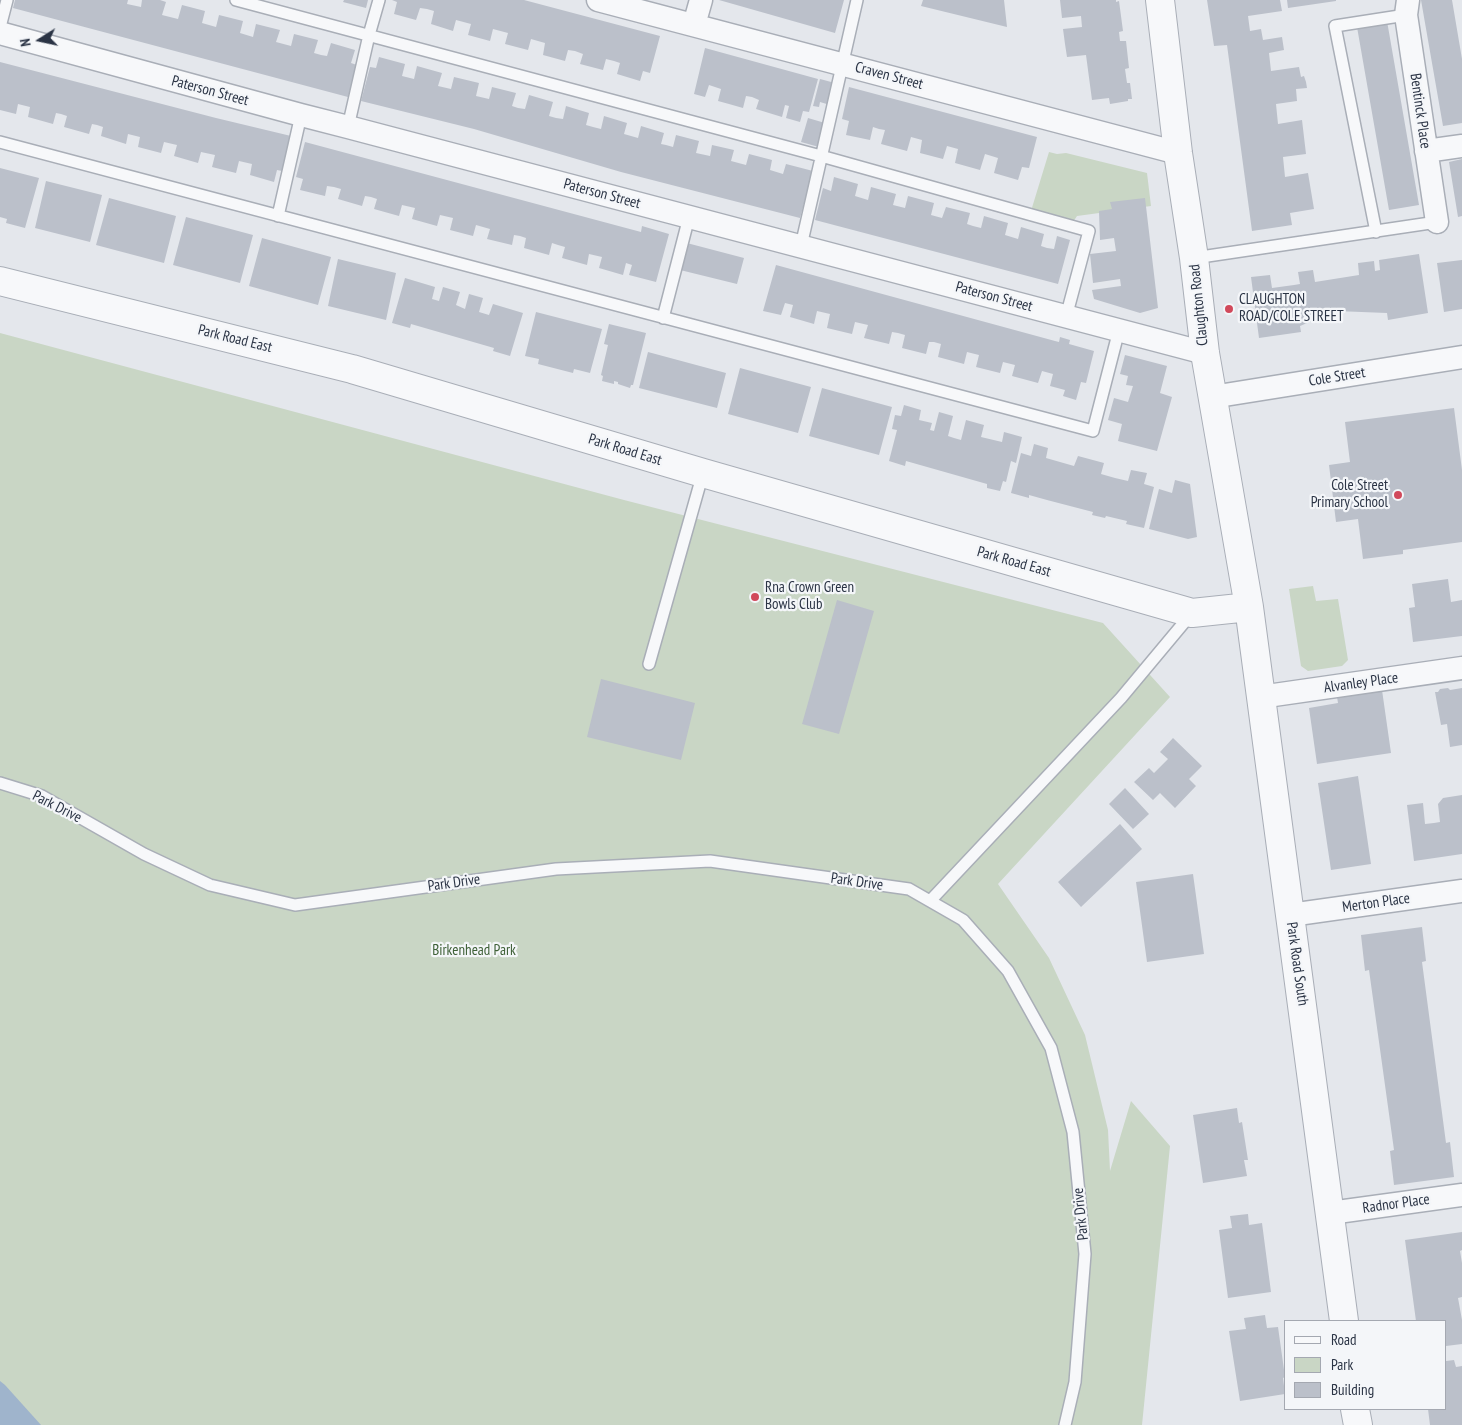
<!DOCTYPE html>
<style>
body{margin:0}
#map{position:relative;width:1462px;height:1425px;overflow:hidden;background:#e4e7ec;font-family:"PT Sans Narrow",sans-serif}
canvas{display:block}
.legend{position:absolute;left:1284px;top:1320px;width:162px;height:90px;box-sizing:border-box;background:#f4f6f9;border:1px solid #a4a8b1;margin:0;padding:6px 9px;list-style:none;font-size:15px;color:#2b3445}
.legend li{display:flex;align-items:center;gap:10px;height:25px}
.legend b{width:25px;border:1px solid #a4a8b1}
.north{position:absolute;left:15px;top:15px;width:50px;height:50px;-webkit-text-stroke:4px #f4f6f9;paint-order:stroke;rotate:260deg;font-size:14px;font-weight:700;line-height:20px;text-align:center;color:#2b3445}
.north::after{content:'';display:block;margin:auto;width:18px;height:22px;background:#2b3445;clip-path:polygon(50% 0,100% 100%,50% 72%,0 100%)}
</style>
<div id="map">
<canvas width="1462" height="1425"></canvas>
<ul class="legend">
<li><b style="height:6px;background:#f7f8fa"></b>Road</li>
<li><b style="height:14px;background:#c9d6c5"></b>Park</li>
<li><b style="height:14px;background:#bbc0ca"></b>Building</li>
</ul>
<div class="north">N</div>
</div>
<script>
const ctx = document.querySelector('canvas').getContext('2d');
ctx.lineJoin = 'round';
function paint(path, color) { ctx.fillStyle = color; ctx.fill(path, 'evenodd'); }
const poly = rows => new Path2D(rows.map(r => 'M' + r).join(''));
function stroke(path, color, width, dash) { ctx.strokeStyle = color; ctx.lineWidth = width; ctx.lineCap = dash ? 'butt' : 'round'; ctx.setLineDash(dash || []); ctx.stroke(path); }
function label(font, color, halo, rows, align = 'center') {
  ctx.font = font + ' "PT Sans Narrow",sans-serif'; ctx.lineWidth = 4.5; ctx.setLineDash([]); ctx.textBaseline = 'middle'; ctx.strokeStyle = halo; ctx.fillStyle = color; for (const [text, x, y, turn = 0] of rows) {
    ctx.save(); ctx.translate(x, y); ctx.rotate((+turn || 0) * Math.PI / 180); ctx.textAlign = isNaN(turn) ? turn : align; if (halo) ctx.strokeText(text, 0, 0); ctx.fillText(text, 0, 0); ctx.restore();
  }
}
paint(poly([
 [1049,152,1057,154,1066,153,1147,173,1151,206,1077,216,1073,222,1031,211],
 [0,333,624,500,1103,623,1170,697,998,884,1049,958,1085,1035,1108,1130,1110,1171,1131,1101,1170,1146,1142,1425,0,1425],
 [1313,586,1316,601,1338,599,1348,660,1342,666,1308,671,1301,666,1289,589]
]), '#c9d6c5');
paint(poly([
 [0,1381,5,1385,41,1425,0,1425]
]), '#9fb4cc');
paint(poly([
 [15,0,128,0,127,4,141,7,142,0,160,0,166,2,162,15,178,19,182,5,205,11,202,23,216,27,219,15,243,21,240,33,253,37,256,24,280,30,276,42,291,46,294,34,318,40,314,53,321,55,327,56,331,43,355,50,351,63,357,65,348,97,13,8],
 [344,0,368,0,366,8,343,2],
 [392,0,524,0,660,36,650,73,643,71,640,81,617,74,620,63,614,61,606,59,603,70,580,64,583,54,575,51,568,50,565,61,543,55,545,43,531,39,528,50,505,44,508,33,493,29,490,41,468,35,471,24,456,20,453,31,431,24,434,11,427,9,420,8,416,20,394,14,397,2],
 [719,0,844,0,835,33],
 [923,0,1004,0,1007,27,921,6],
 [1060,0,1116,0,1116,2,1119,1,1123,31,1119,32,1120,41,1126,41,1129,68,1125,69,1127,83,1130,83,1132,99,1128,99,1128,101,1110,104,1109,98,1092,100,1086,55,1067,57,1065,44,1063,29,1082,27,1081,16,1062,18],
 [1207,0,1280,0,1282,11,1248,16,1250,31,1261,29,1263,40,1282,37,1284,50,1269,53,1271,71,1299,67,1301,77,1304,76,1306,82,1307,88,1296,89,1297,101,1276,104,1278,124,1302,120,1306,154,1283,157,1285,177,1308,173,1314,209,1290,213,1292,225,1252,231,1227,45,1214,46],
 [1287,0,1336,0,1336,1,1288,8],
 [1421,0,1452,0,1462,59,1462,123,1443,126],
 [1387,21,1419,205,1389,210,1357,27],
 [705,48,818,79,809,112,803,111,800,122,786,118,789,106,785,105,782,117,756,109,759,100,752,97,746,96,743,108,729,104,718,101,721,89,709,85,705,97,694,94],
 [379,57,405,64,402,76,414,79,417,66,442,73,438,86,451,89,454,77,479,83,476,96,489,99,492,87,516,93,512,106,518,108,525,109,529,95,553,102,549,116,556,118,563,119,566,106,589,113,586,125,593,127,601,129,604,116,627,123,624,134,638,138,641,126,664,133,661,144,666,145,673,147,676,135,699,141,696,153,710,156,712,145,734,150,731,161,746,165,749,154,772,160,770,170,783,174,786,164,813,171,800,218,621,172,474,129,361,101,370,67,376,68],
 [0,62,216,118,291,136,282,171,277,170,274,182,250,175,252,164,239,161,236,173,212,167,215,155,201,152,198,163,174,156,177,145,164,142,161,153,138,147,140,137,128,134,126,144,101,136,103,127,97,125,92,124,89,134,64,127,67,116,61,114,56,113,53,124,28,117,30,107,18,104,16,114,0,110],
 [820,79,835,83,830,105,820,102,819,107,813,106],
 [849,87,1037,137,1029,168,1022,167,1018,180,994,173,998,158,985,154,980,170,955,163,958,149,947,146,943,159,920,153,922,140,911,137,907,151,881,144,885,130,879,129,873,127,870,140,846,135,849,121,842,119],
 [808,118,825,123,819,147,801,142],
 [305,142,641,232,642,226,669,234,656,282,629,275,632,265,626,263,623,275,599,268,602,257,589,254,587,265,562,258,565,247,558,245,552,243,549,255,524,248,526,238,520,236,514,235,512,245,487,239,490,229,476,225,473,236,450,230,453,218,440,215,437,226,412,219,415,208,402,205,399,216,374,209,377,199,371,197,365,196,362,206,338,199,341,189,334,187,327,186,325,196,300,190,303,179,296,177],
 [1462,159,1462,216,1458,217,1449,162],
 [0,168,39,178,25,228,6,223,7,219,0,217],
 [834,177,858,184,855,196,868,200,871,187,896,194,893,205,905,208,908,196,934,203,931,215,942,218,946,207,970,213,967,224,973,226,981,228,984,216,1008,223,1005,235,1018,239,1021,227,1044,234,1041,246,1047,248,1054,249,1057,236,1070,240,1058,284,815,220,823,188,831,191],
 [46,181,102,195,90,242,35,228],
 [109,198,176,216,164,263,96,245],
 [1145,198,1158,308,1140,313,1094,299,1092,290,1121,286,1120,279,1093,283,1090,254,1116,251,1114,238,1100,240,1099,211,1112,209,1110,202],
 [186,217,253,235,240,283,173,265],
 [262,238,331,257,318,305,249,286],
 [683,242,744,258,737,284,676,269],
 [1419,254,1428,313,1388,320,1387,313,1336,311,1300,326,1301,332,1259,338,1251,277,1270,275,1272,288,1294,285,1300,284,1298,272,1313,270,1315,282,1359,275,1358,263,1374,261,1375,271,1380,270,1379,260],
 [338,259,396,273,386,320,328,306],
 [1462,260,1462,309,1444,312,1437,263],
 [776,265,1055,341,1059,342,1060,337,1070,340,1069,344,1094,351,1086,383,1081,382,1076,400,1063,396,1065,390,1050,386,1053,374,1042,371,1038,383,1012,376,1015,365,1003,362,1000,373,976,367,979,355,967,352,964,364,938,357,941,344,934,342,929,342,926,354,902,348,905,335,898,333,892,332,889,344,864,338,868,325,855,322,852,334,827,328,830,314,817,311,814,324,790,317,793,305,785,303,781,315,763,311],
 [405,278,435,287,432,299,439,301,443,287,460,292,456,305,465,309,469,294,483,298,479,312,489,315,493,304,523,313,510,356,493,351,494,348,411,324,410,328,392,323],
 [536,312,602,329,590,373,574,369,573,373,538,364,539,359,525,356],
 [609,324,646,333,633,385,631,385,630,388,618,384,618,382,614,381,614,384,602,381,603,376,601,375,608,345,604,344],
 [648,352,726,373,717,408,639,388],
 [1125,355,1167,366,1160,393,1172,397,1157,451,1118,441,1122,424,1108,420,1114,398,1128,402,1133,386,1126,385,1128,376,1120,374],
 [740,368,811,387,798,433,728,414],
 [822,388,892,407,879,455,809,436],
 [904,405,921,410,919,420,932,423,930,430,934,431,939,412,953,416,948,436,954,438,961,440,966,420,984,425,981,437,1002,442,1004,432,1022,437,1016,463,1011,461,1006,482,1003,481,1000,491,987,488,987,484,906,461,905,466,889,461,897,430,892,429,895,415,901,416],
 [1454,408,1462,470,1462,542,1403,550,1403,554,1363,559,1358,519,1336,522,1329,465,1350,462,1345,422],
 [1034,444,1048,448,1046,458,1074,466,1078,456,1104,463,1101,474,1115,478,1128,481,1131,470,1147,473,1144,484,1154,487,1144,528,1126,524,1127,521,1106,516,1105,518,1092,515,1093,512,1047,500,1029,495,1029,498,1011,493,1021,453,1031,456],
 [1175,480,1190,484,1197,537,1188,539,1149,529,1159,489,1172,493],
 [1448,579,1451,602,1462,600,1462,636,1413,642,1409,608,1415,607,1412,584],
 [837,600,874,611,839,734,802,724],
 [601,679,695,703,681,760,587,737],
 [1448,688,1450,690,1462,688,1462,745,1450,747,1447,724,1441,725,1435,692,1438,692,1440,689],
 [1382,690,1391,753,1317,764,1309,708,1338,703,1337,697],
 [1173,738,1202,766,1189,779,1196,786,1175,808,1160,793,1153,800,1134,782,1149,768,1154,773,1168,759,1160,752],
 [1358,776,1371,864,1331,870,1318,783],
 [1125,788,1149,814,1133,829,1109,804],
 [1462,795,1462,854,1414,861,1407,805,1423,803,1425,824,1434,823,1440,822,1438,804,1443,798],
 [1120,824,1142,849,1081,907,1058,882],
 [1193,874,1204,954,1147,962,1136,882],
 [1422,927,1426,961,1422,962,1446,1143,1450,1142,1454,1177,1394,1185,1390,1151,1394,1150,1369,970,1365,971,1361,935],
 [1237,1108,1239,1123,1242,1122,1248,1160,1244,1160,1247,1176,1203,1183,1193,1115],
 [1248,1214,1249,1225,1262,1223,1271,1292,1228,1298,1219,1230,1232,1228,1230,1216],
 [1462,1232,1462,1250,1460,1251,1462,1263,1462,1297,1458,1298,1462,1320,1462,1344,1446,1346,1446,1321,1416,1321,1405,1240],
 [1265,1315,1267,1328,1278,1327,1285,1377,1283,1378,1285,1394,1240,1401,1229,1331,1246,1329,1244,1318],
 [1454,1360,1456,1367,1462,1366,1462,1425,1430,1425,1428,1409,1446,1409,1446,1361]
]), '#bbc0ca');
const service = poly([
 [236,0,821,156,1089,231,1066,317],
 [0,27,7,0],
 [348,127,369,35,379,0],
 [0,142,1093,431,1119,330],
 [278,216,301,115],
 [1376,232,1335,26,1406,15],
 [801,246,857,0],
 [1194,258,1437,222],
 [663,318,689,217],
 [649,664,703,473],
 [0,783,42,796,144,854,210,885,295,905,556,869,710,861,909,889,963,920,1008,971,1051,1048,1073,1132,1085,1254,1075,1382,1065,1425],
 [930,901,1121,698,1192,613]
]);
const minor = poly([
 [598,0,1178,153],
 [1408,0,1406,15,1437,222],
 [694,25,701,0],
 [0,33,301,115,348,127,1205,353],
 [1426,151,1462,146],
 [1212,397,1462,357],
 [1260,697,1462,668],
 [1290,915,1462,891],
 [1330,1213,1462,1195]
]);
const tertiary = poly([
 [1160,0,1178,153,1194,258,1205,353,1249,607,1344,1321],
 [0,281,352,369,703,473,1192,613,1249,607],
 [1355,1409,1358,1425]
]);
stroke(service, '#a9aeb7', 14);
stroke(minor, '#a9aeb7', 25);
stroke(tertiary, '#a9aeb7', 30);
stroke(service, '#f7f8fa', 11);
stroke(minor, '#f7f8fa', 22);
stroke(tertiary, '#f7f8fa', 28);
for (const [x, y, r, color] of [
 [1229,309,5,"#d1495b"],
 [1398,495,5,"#d1495b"],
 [755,597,5,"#d1495b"]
]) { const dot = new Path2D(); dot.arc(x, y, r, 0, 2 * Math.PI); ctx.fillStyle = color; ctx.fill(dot); stroke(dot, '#f4f6f9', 2); }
label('15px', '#2b3445', '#f4f6f9', [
 ["Craven Street",889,76,15],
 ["Paterson Street",210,91,15],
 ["Bentinck Place",1420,111,82],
 ["Paterson Street",602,194,15],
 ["Paterson Street",994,297,15],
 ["Claughton Road",1199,305,-96],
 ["Park Road East",235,339,14],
 ["Cole Street",1337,377,-9],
 ["Park Road East",625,450,17],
 ["Park Road East",1014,562,16],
 ["Alvanley Place",1361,683,-8],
 ["Park Drive",57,807,27],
 ["Park Drive",857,882,8],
 ["Park Drive",454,883,-8],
 ["Merton Place",1376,903,-8],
 ["Park Road South",1297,964,82],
 ["Radnor Place",1396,1204,-8],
 ["Park Drive",1081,1214,-96]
]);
label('15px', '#2b3445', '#f4f6f9', [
 ["CLAUGHTON",1239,300],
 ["ROAD/COLE STREET",1239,317],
 ["Cole Street",1388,486,"right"],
 ["Primary School",1388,503,"right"],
 ["Rna Crown Green",765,588],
 ["Bowls Club",765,605]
], 'left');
label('15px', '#3f6138', '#f4f6f9', [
 ["Birkenhead Park",474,951]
]);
</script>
